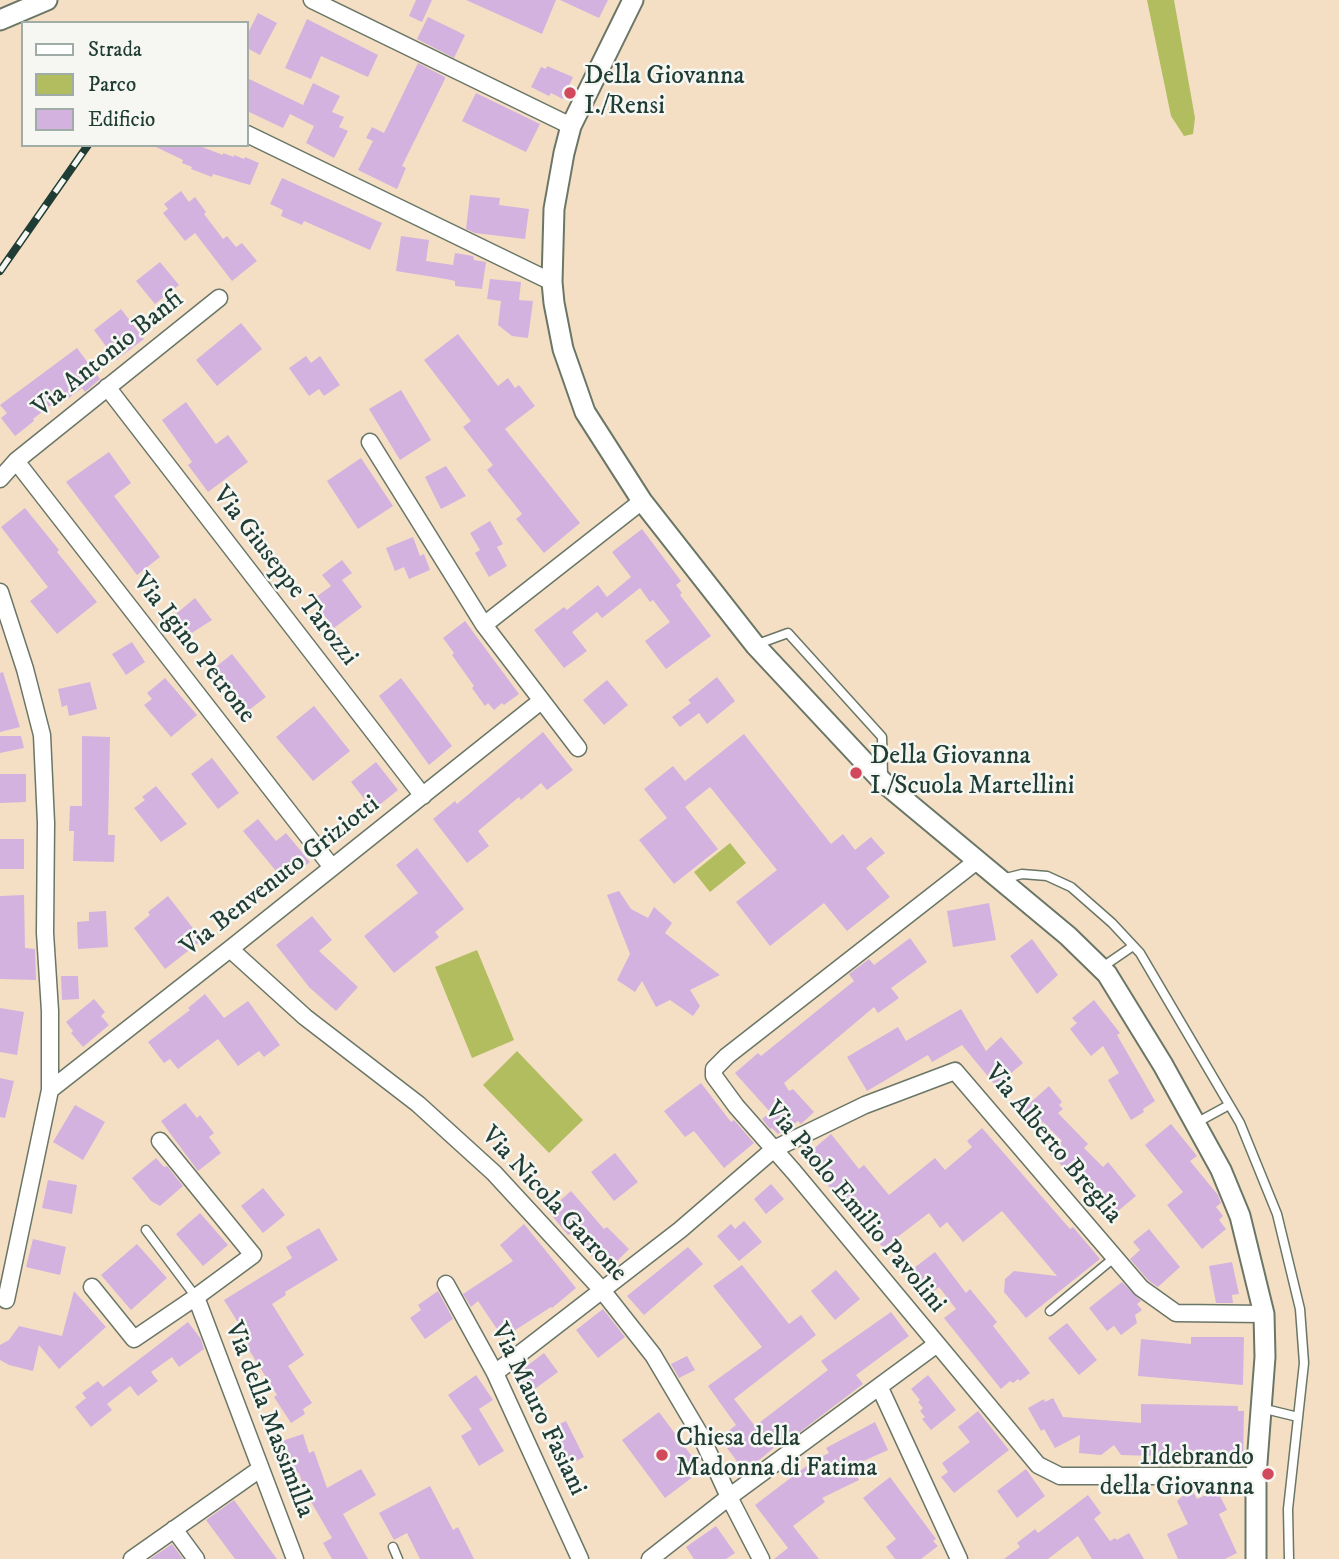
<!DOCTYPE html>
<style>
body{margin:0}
#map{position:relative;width:1339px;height:1559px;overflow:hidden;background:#f4dfc4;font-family:"IM FELL DW Pica",serif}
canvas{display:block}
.legend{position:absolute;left:21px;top:21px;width:228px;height:126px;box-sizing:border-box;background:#f6f6f2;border:2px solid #a0aca6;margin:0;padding:9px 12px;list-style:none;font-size:21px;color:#1f3d34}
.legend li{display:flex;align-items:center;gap:14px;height:35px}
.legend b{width:35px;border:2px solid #a0aca6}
</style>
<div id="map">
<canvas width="1339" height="1559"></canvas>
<ul class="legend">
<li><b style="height:9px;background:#fff"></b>Strada</li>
<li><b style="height:19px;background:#b1bd5f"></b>Parco</li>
<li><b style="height:19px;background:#d3b2df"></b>Edificio</li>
</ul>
</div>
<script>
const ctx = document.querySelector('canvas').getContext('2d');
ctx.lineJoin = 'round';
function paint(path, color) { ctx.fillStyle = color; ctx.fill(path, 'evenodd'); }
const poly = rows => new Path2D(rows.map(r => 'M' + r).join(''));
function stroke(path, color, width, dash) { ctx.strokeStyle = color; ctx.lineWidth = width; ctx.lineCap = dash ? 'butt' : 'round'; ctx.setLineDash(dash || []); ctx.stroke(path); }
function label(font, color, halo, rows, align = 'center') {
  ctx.font = font + ' "IM FELL DW Pica",serif'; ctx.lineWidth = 5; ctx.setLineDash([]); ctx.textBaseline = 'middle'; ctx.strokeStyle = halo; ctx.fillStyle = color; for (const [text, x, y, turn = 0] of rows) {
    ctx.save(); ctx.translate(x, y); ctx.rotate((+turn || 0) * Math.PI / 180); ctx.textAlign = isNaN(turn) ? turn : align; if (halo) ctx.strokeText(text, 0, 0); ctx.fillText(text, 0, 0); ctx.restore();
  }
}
paint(poly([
 [1147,0,1174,0,1195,118,1193,134,1184,136,1171,116],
 [730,843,746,863,710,892,694,872],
 [477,950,514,1040,472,1058,435,967],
 [517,1051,583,1120,549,1153,483,1085]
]), '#b1bd5f');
paint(poly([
 [416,0,432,0,422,22,409,16],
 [466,0,556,0,542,34],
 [560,0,608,0,599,18],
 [258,13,277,23,260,55,247,48,247,35],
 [428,17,465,35,454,58,417,39],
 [307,19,378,55,368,77,321,56,311,79,285,68],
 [418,63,445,77,445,79,402,166,406,168,397,189,358,170,373,141,366,138,372,127,384,133],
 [547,66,573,77,563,99,551,93,549,96,531,87,541,67,546,69],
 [247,78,303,105,313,83,340,96,332,112,344,117,339,127,348,131,334,158,306,143,314,126,290,114,283,128,247,111],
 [476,93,540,124,526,152,462,121],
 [152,145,197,145,223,155,223,153,234,157,234,155,244,159,245,157,259,163,250,185,213,174,212,177,191,169,192,167,182,163,183,160],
 [282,178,382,223,370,250,304,221,302,225,281,216,283,210,270,204],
 [181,191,189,202,195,197,206,212,204,214,223,239,227,236,236,247,242,243,257,261,232,281,195,233,185,241,163,213,168,209,164,204],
 [470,195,500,198,499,205,529,209,525,239,475,233,466,229],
 [401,236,429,240,426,261,453,265,455,253,473,256,474,260,486,262,482,289,455,286,455,281,446,279,396,271],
 [160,262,179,285,155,304,136,281],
 [490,279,521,282,519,300,533,301,528,338,512,336,498,325,501,301,487,299],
 [121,309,144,339,116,360,94,330],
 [241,323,262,349,217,386,196,360],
 [458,334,498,386,508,378,515,388,519,385,535,406,505,429,580,523,544,553,516,519,522,514,487,470,493,465,463,427,471,421,424,360],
 [77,348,100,379,85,392,82,388,65,401,61,397,33,419,34,421,15,436,1,418,7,413,0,405],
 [306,356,311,363,320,356,340,385,324,396,319,389,309,396,289,368],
 [401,390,431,440,400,460,369,409],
 [186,402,216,444,228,435,248,462,208,492,188,465,192,462,162,420],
 [109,452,131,483,114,496,160,557,137,575,66,482],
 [361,458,393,506,358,529,327,481],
 [446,466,466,496,441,509,425,477],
 [25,508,59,550,57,552,97,602,57,634,30,601,48,587,1,527],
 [490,521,503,544,497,547,507,566,489,577,475,553,480,550,470,533],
 [642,529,681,581,676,585,682,593,680,595,711,636,666,669,645,641,670,622,653,600,650,602,640,588,602,618,597,612,572,632,587,651,564,668,534,630,564,607,567,610,598,585,607,597,631,577,612,552],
 [413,537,420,556,424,554,430,570,409,579,404,567,395,571,386,548],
 [342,560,352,573,342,580,362,607,334,628,312,600,331,586,322,575],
 [195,598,212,620,187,636,171,618],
 [465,621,519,694,504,705,502,703,494,710,488,703,485,706,472,688,474,686,452,655,454,653,443,638],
 [132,642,145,662,126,675,112,654],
 [232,654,266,697,245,713,212,670],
 [3,672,20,727,0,732,0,673],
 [717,677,735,701,707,724,699,713,680,727,672,717,691,703,688,700],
 [165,678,197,715,171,737,144,705,152,699,147,693],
 [401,678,452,746,429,765,379,696],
 [607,680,628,705,604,725,583,700],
 [90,682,97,709,69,716,67,705,62,707,58,689],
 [314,706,350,751,313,781,276,737],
 [543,732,573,770,547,790,541,783,521,800,519,797,478,831,489,846,467,863,433,819,455,801,457,804],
 [744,734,831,844,843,834,855,850,871,837,885,853,866,868,890,897,847,931,824,903,770,946,736,902,777,870,710,787,685,807,718,849,674,884,639,840,667,818,644,789,673,766,685,781],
 [0,736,21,736,24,748,0,753],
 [82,736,110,737,108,835,115,835,114,862,73,861,74,831,69,831,70,806,82,806],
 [212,758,239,793,218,809,191,774],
 [376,762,398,790,373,810,351,782],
 [0,774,26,774,26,802,0,803],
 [156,786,187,824,161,842,134,808,145,800,142,797],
 [258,819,276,841,286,833,310,862,285,882,243,831],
 [0,839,24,839,24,869,0,869],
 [417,848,464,909,435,932,439,937,394,973,364,936,418,893,396,865],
 [619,891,631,909,648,918,654,907,672,923,665,933,720,975,690,990,700,1006,693,1016,670,1000,656,1007,642,981,635,992,617,980,630,954,607,895],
 [24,895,25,948,35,949,36,980,0,979,0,896],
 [168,896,202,940,165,969,134,928,150,915,148,912],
 [989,903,996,940,953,947,947,911],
 [106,911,108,947,78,949,77,922,89,921,89,912],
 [312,916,332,940,319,951,358,987,336,1011,309,987,276,945],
 [910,938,927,962,891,988,899,998,878,1013,874,1007,784,1083,789,1091,793,1089,814,1112,801,1124,798,1121,791,1126,789,1124,778,1134,772,1128,770,1129,762,1119,770,1112,735,1073,758,1053,761,1056,854,981,849,974,869,959,874,965],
 [1032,939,1058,975,1037,994,1010,956],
 [61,976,78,976,79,999,62,1000],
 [205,994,224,1018,248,1001,280,1045,264,1057,259,1051,238,1066,218,1039,178,1069,170,1059,164,1063,148,1042,190,1010,188,1008],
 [94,999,105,1012,101,1016,109,1025,83,1047,71,1033,73,1031,66,1022],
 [1094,1000,1120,1033,1117,1035,1155,1101,1143,1109,1144,1112,1131,1120,1108,1080,1119,1073,1103,1046,1091,1056,1070,1029,1077,1023,1072,1018],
 [0,1008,24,1012,17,1055,0,1052],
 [961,1009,986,1051,1001,1037,1023,1063,996,1086,962,1045,932,1062,928,1055,867,1091,847,1057,898,1027,906,1041],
 [0,1078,14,1081,5,1118,0,1117],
 [701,1083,731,1122,734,1120,754,1143,724,1168,694,1131,685,1137,664,1111],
 [1049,1086,1062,1102,1059,1105,1063,1109,1058,1113,1088,1144,1084,1148,1103,1167,1108,1162,1136,1196,1106,1221,1079,1187,1081,1185,1049,1153,1062,1141,1043,1122,1037,1127,1022,1110],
 [185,1103,197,1118,200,1115,214,1133,209,1137,221,1153,198,1171,161,1121],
 [75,1105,105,1122,83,1160,53,1142],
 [1171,1124,1197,1156,1190,1161,1218,1195,1221,1203,1216,1207,1223,1216,1219,1220,1226,1229,1202,1249,1167,1205,1183,1192,1145,1145],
 [982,1128,1070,1229,1073,1227,1100,1259,1026,1318,1004,1292,1005,1279,1014,1271,1057,1276,1002,1211,963,1242,947,1222,940,1228,929,1213,883,1248,858,1215,856,1218,804,1157,831,1134,859,1169,864,1165,889,1195,935,1158,945,1170,972,1147,967,1141],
 [615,1153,638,1182,614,1201,591,1172],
 [156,1158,164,1167,167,1166,183,1186,160,1206,151,1201,132,1178],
 [48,1180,77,1185,72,1214,42,1208],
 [771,1184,784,1199,766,1214,754,1199],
 [263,1188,285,1215,263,1233,241,1206],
 [571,1191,604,1229,607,1227,629,1249,615,1263,612,1261,604,1269,570,1234,568,1235,548,1211],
 [200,1213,228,1245,203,1266,176,1234],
 [744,1221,762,1242,739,1261,717,1236,731,1224,735,1229],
 [524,1224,576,1288,552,1308,551,1307,503,1338,478,1301,471,1307,463,1294,513,1261,500,1245],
 [319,1228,338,1260,285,1292,286,1295,272,1304,304,1355,288,1366,312,1403,303,1409,305,1414,291,1423,274,1397,277,1395,246,1345,250,1342,224,1300,292,1258,286,1247],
 [1149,1229,1180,1267,1158,1287,1148,1280,1130,1259,1140,1250,1133,1242],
 [33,1239,66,1247,60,1275,26,1267],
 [137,1244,167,1278,131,1310,101,1275],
 [688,1247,703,1264,644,1315,627,1296],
 [935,1252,966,1293,970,1289,997,1322,993,1326,1030,1373,1020,1381,1018,1379,1013,1383,1010,1381,1001,1389,944,1318,956,1309,939,1287,929,1295,910,1271],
 [1232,1262,1239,1294,1232,1295,1233,1303,1216,1303,1209,1266],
 [742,1265,789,1324,801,1315,816,1335,734,1399,755,1426,828,1370,821,1361,891,1312,909,1336,856,1375,863,1384,792,1438,789,1435,745,1472,727,1448,730,1446,722,1436,736,1425,708,1386,762,1347,713,1286],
 [836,1270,860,1299,835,1320,811,1291],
 [1122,1282,1141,1301,1137,1304,1142,1310,1135,1315,1137,1323,1121,1335,1114,1326,1107,1331,1089,1308],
 [74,1291,106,1327,59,1369,39,1345,33,1371,9,1365,0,1360,0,1345,9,1340,19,1326,62,1336],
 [438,1291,453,1319,425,1339,410,1318,421,1310,418,1305],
 [603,1309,625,1337,598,1358,576,1330],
 [188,1322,201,1339,204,1349,179,1367,172,1357,151,1372,158,1381,138,1396,130,1386,107,1404,112,1410,91,1427,75,1407,86,1398,82,1393,98,1381,103,1387],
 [1067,1323,1097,1360,1079,1375,1048,1338],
 [1191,1337,1244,1337,1243,1385,1138,1376,1141,1339,1191,1344],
 [544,1353,558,1372,528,1394,515,1375],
 [687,1356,695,1370,679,1378,671,1364],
 [476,1375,493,1400,479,1409,504,1451,479,1466,461,1436,472,1429,448,1395],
 [928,1375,956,1410,931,1430,922,1419,925,1417,920,1411,923,1408,918,1402,920,1400,911,1389],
 [1053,1398,1063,1417,1141,1423,1141,1404,1238,1406,1238,1411,1244,1411,1243,1464,1189,1463,1189,1457,1121,1455,1114,1445,1101,1455,1079,1453,1080,1435,1055,1448,1044,1429,1041,1431,1028,1408,1044,1399,1045,1402],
 [978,1411,1009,1450,954,1493,941,1477,948,1472,942,1463,970,1442,958,1427],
 [659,1412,702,1470,665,1498,622,1440],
 [566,1421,584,1457,560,1469,548,1443,556,1439,551,1428],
 [875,1422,888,1450,852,1466,859,1480,822,1498,825,1502,793,1526,819,1559,774,1559,788,1548,755,1505,813,1461,829,1453,826,1448],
 [303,1434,309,1453,314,1451,327,1488,361,1469,376,1495,343,1514,368,1559,332,1559,323,1543,332,1538,306,1493,299,1473,293,1475,282,1441],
 [1026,1469,1045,1496,1017,1518,997,1491],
 [890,1477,936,1539,933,1541,938,1546,921,1559,895,1559,886,1547,896,1539,863,1498],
 [430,1486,453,1530,458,1527,474,1559,420,1559,407,1533,394,1540,379,1513],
 [1191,1488,1197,1499,1217,1490,1227,1510,1219,1514,1237,1553,1225,1559,1178,1559,1167,1534,1188,1524,1177,1501],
 [1088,1495,1101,1513,1094,1519,1110,1541,1115,1538,1117,1540,1129,1533,1144,1559,1092,1559,1078,1536,1048,1559,1004,1559,1020,1547,1017,1543,1035,1529,1038,1533],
 [234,1500,277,1559,235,1559,206,1520],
 [716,1526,735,1553,726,1559,694,1559,686,1547],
 [172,1544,183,1559,150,1559]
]), '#d3b2df');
const service = poly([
 [755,645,788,633,882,737,883,776],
 [1002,879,1022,874,1047,876,1071,887,1112,923,1140,953,1240,1123,1277,1214,1300,1309,1304,1363,1288,1509,1289,1559],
 [1101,968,1133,946],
 [1196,1123,1229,1105],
 [146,1230,196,1297],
 [1050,1311,1115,1257],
 [1261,1408,1298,1417],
 [393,1547,398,1559]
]);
const minor = poly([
 [312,0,571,126],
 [247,134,552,282],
 [107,387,423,796],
 [370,442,484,625,578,748],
 [16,461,331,866],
 [0,479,16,461,219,298],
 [0,592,25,669,42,735,46,823,45,933,50,1011,50,1090,6,1300],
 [484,625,642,501],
 [978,860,727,1056,714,1069,714,1076,736,1106,794,1172,1038,1465,1060,1476,1256,1476],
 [230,949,305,1017,418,1104,494,1173,601,1289,653,1355,701,1436,729,1497,761,1559],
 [50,1090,230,949,541,701],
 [446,1284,495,1373,580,1559],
 [92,1287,134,1339,196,1297,253,1255,160,1141],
 [196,1297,295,1559],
 [495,1373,680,1230,774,1149,865,1105,955,1071,1141,1288,1176,1313,1264,1314],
 [880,1388,959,1559],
 [174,1529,196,1559],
 [132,1559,260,1469],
 [650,1559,729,1497,937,1344]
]);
const tertiary = poly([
 [633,0,571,126,564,153,554,209,552,282,554,303,563,349,585,412,642,501,755,645,883,782,1068,936,1107,974,1163,1065,1221,1170,1240,1216,1264,1314,1265,1357,1256,1476,1256,1559],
 [0,20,47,0]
]);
stroke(service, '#6a7666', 11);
stroke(minor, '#6a7666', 19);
stroke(tertiary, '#6a7666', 23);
stroke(service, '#fff', 8);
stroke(minor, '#fff', 16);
stroke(tertiary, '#fff', 19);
const rail = poly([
 [0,271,88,145]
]);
stroke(rail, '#1f3d34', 8);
stroke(rail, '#f6f6f2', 5, [16]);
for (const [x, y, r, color] of [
 [570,93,7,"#d1495b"],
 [856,773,7,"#d1495b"],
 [662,1455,7,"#d1495b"],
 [1268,1474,7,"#d1495b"]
]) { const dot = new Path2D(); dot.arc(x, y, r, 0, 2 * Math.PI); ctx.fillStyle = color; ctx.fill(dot); stroke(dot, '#f6f6f2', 2.5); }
label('26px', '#1f3d34', '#f6f6f2', [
 ["Della Giovanna",584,78],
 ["I./Rensi",584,108],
 ["Della Giovanna",870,758],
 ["I./Scuola Martellini",870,788],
 ["Chiesa della",676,1440],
 ["Madonna di Fatima",676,1470],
 ["Ildebrando",1254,1459,"right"],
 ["della Giovanna",1254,1489,"right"]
], 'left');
label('26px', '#1f3d34', '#f6f6f2', [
 ["Via Antonio Banfi",109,355,-39],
 ["Via Giuseppe Tarozzi",284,577,52],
 ["Via Igino Petrone",193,649,52],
 ["Via Benvenuto Griziotti",281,877,-38],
 ["Via Alberto Breglia",1052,1145,50],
 ["Via Nicola Garrone",553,1205,47],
 ["Via Paolo Emilio Pavolini",854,1208,50],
 ["Via Mauro Fasiani",537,1410,64],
 ["Via della Massimilla",268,1420,69]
]);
</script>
